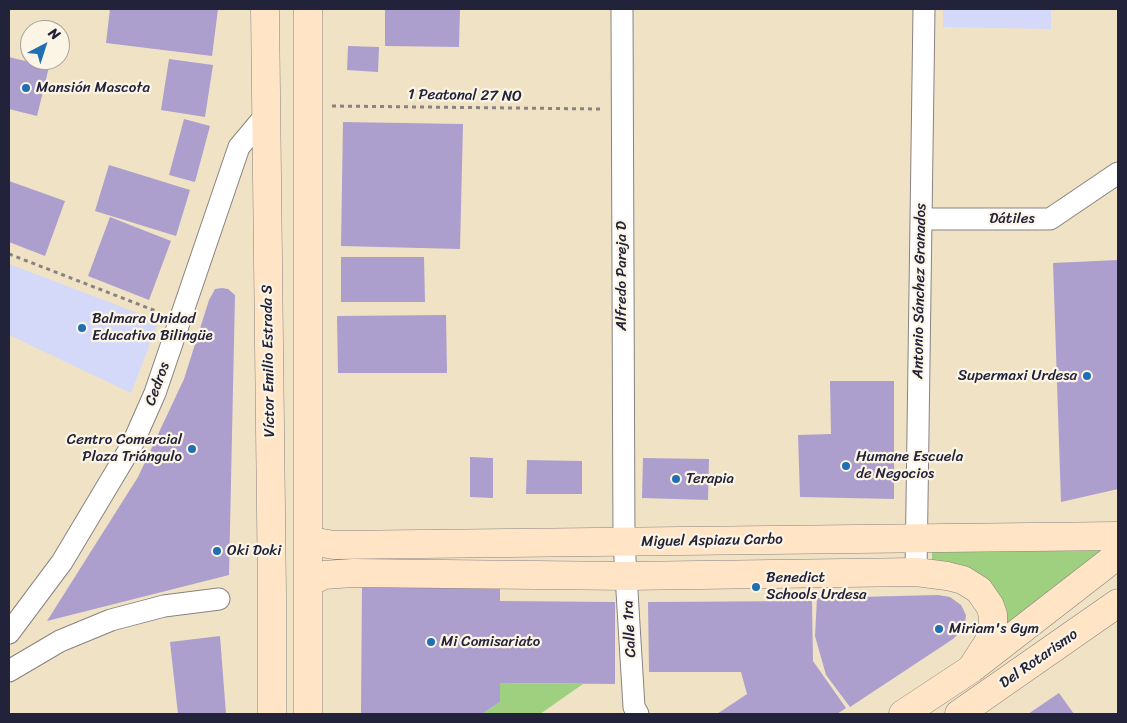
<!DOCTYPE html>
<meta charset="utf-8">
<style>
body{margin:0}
#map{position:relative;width:1127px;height:723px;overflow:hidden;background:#f0e3c5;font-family:Sriracha,sans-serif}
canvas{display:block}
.frame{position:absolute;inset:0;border:10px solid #22223b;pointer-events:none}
.north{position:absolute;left:20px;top:20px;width:50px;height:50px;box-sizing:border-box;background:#fcf5e5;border:1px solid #a5a1a1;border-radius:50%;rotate:40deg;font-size:14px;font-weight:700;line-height:20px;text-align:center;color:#22223b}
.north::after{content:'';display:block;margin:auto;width:18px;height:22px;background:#1f6fb2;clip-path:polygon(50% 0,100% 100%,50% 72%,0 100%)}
</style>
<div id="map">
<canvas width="1127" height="723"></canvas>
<div class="frame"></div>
<div class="north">N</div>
</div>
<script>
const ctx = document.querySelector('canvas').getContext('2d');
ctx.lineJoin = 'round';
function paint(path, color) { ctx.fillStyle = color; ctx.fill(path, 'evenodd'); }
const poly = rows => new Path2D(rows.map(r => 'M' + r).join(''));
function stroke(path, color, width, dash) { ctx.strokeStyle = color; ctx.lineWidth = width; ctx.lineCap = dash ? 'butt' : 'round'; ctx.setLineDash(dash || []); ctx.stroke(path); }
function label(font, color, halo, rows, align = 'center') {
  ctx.font = font + ' Sriracha,sans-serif'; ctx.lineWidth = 4.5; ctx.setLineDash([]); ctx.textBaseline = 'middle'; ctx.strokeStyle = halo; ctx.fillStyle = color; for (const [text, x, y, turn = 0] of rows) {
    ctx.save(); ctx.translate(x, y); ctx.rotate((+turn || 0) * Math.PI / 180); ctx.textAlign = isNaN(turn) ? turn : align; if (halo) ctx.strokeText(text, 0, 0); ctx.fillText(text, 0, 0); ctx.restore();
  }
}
paint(poly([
 [943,9,1051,9,1051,29,943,27],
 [9,264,159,321,131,393,9,335]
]), '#d4d8f9');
paint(poly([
 [1113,545,1007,636,1000,595,983,577,932,564,932,548],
 [500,683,583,684,540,714,482,714,500,702]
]), '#9fd07f');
paint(poly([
 [110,9,218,9,212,56,106,43],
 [385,9,460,9,459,47,385,46],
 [348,46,379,47,378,72,347,70],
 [9,57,49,67,37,116,9,109],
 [169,59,213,65,205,117,161,110],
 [184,119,210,126,195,182,169,175],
 [343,122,463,124,460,249,341,246],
 [109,165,190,190,176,236,95,211],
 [9,181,65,201,45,256,9,242],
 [110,217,171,241,149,300,88,276],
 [341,257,424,257,425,302,341,302],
 [1118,260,1118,489,1061,502,1053,263],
 [222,288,228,289,235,295,229,575,47,621,138,477,184,379,209,300,215,289],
 [446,315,447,373,338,373,337,316],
 [830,381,894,381,894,499,800,497,798,435,831,434],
 [470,457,493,458,493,498,470,497],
 [643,458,709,459,708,500,642,498],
 [527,460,582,461,582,494,526,494],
 [362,582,500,584,500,601,615,602,615,684,500,683,500,702,482,714,361,714],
 [938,595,950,597,961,605,966,615,965,625,959,633,953,639,850,707,826,675,815,636,817,598],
 [812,601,813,661,846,708,837,714,717,714,747,694,741,672,649,672,648,602],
 [220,636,226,714,178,714,170,642],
 [1059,693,1074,714,1028,714]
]), '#ac9ecd');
const street = poly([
 [622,9,624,542,634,707,638,714],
 [922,219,1050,219,1118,173],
 [916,572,924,9],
 [9,633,62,562,132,445,155,393,239,147,265,116],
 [9,671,60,641,111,620,164,606,219,599]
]);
const secondary = poly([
 [265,9,272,595,272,714],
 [308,536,316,542,334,545,1118,536],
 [308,583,324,575,353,573,627,576,916,572,947,576,963,580,979,590,990,606,993,615,993,624,988,643,971,669],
 [308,714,308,9],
 [903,714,971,669,1118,555],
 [959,714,1118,603]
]);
stroke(street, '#898280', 23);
stroke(secondary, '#898280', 29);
stroke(poly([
 [332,106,601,109],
 [9,254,161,313]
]), '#898280', 3, [4, 4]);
stroke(street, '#fff', 21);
stroke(secondary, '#ffe4c6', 28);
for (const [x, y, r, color] of [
 [26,88,5,"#1f6fb2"],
 [82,328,5,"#1f6fb2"],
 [1087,376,5,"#1f6fb2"],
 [192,449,5,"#1f6fb2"],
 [846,466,5,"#1f6fb2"],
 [676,479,5,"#1f6fb2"],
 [217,551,5,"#1f6fb2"],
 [756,587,5,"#1f6fb2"],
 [939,629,5,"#1f6fb2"],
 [431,642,5,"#1f6fb2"]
]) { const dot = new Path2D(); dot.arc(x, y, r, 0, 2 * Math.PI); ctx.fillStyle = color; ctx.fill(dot); stroke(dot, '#fcf5e5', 2); }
label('15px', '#22223b', '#fcf5e5', [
 ["Mansión Mascota",36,88],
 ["Balmara Unidad",92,319],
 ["Educativa Bilingüe",92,336],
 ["Supermaxi Urdesa",1077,376,"right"],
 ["Centro Comercial",182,440,"right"],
 ["Plaza Triángulo",182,457,"right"],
 ["Humane Escuela",856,457],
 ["de Negocios",856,474],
 ["Terapia",686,479],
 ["Oki Doki",227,551],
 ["Benedict",766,578],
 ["Schools Urdesa",766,595],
 ["Miriam's Gym",949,629],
 ["Mi Comisariato",441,642]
], 'left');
label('15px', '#22223b', '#fcf5e5', [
 ["1 Peatonal 27 NO",465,96,1],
 ["Dátiles",1012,219],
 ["Alfredo Pareja D",622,276,-90],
 ["Antonio Sánchez Granados",920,291,-89],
 ["Víctor Emilio Estrada S",269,361,-91],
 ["Cedros",158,384,-70],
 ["Miguel Aspiazu Carbo",712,541,-1],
 ["Calle 1ra",630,629,-93],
 ["Del Rotarismo",1039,659,-35]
]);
</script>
